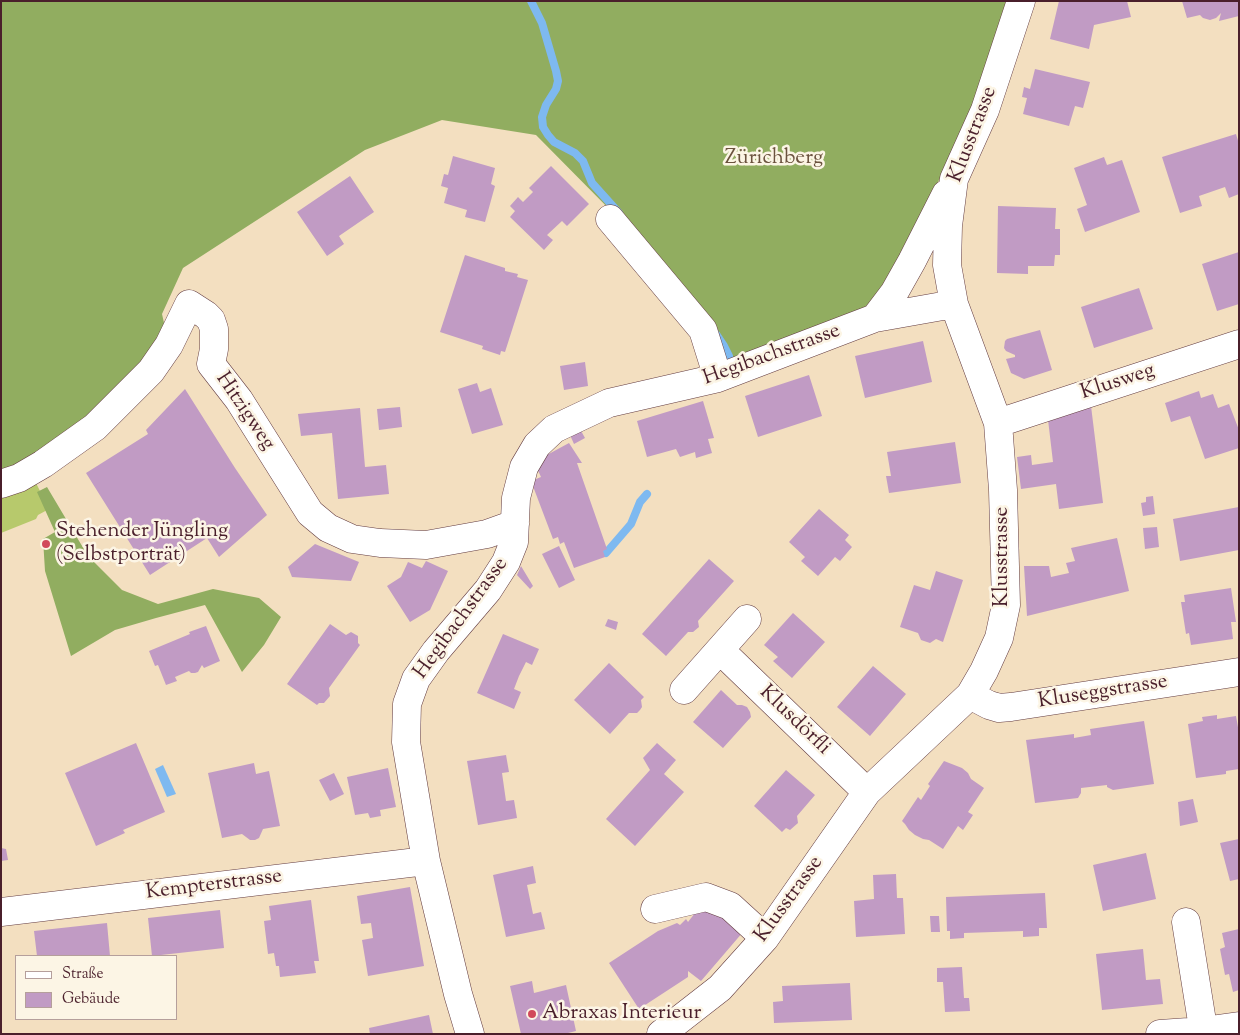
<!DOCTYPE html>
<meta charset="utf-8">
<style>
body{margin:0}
#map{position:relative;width:1240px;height:1035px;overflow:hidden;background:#f3dfc0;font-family:"Sorts Mill Goudy",serif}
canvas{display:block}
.frame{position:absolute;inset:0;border:2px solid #4a1f2b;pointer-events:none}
.legend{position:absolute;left:15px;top:955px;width:162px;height:65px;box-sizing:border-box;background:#fcf5e5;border:1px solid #b59f9b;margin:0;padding:6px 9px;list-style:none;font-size:15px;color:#4a1f2b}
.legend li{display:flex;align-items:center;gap:10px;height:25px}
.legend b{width:25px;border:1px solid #b59f9b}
</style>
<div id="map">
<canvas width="1240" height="1035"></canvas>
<div class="frame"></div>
<ul class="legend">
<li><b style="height:6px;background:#fff"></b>Straße</li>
<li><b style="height:14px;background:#c19bc4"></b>Gebäude</li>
</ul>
</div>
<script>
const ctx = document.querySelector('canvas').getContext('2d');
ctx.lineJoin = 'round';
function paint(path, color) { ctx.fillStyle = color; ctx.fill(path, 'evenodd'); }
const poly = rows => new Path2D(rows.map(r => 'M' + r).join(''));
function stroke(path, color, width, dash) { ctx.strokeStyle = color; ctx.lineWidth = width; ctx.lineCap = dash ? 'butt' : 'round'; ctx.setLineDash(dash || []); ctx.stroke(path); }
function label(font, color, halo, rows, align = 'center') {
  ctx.font = font + ' "Sorts Mill Goudy",serif'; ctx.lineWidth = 5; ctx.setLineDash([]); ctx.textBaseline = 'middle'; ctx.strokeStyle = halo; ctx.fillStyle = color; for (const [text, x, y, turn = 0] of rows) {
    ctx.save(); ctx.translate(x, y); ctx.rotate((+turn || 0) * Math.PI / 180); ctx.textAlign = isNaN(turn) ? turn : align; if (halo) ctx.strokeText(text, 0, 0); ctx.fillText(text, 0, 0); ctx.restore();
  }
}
paint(poly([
 [34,479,49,509,38,515,36,519,1,533,1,494]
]), '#b7c96c');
paint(poly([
 [1,1,1007,1,971,112,907,248,875,300,838,325,723,367,618,218,536,135,442,120,365,150,183,268,162,314,169,345,114,395,52,445,1,472],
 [47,487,88,556,122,590,158,604,213,589,259,598,281,617,264,645,242,672,205,605,156,618,115,630,71,656,45,571,43,539,55,532,37,492]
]), '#91ad60');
paint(poly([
 [163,765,176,794,167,797,155,769]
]), '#7eb9f0');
stroke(poly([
 [531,1,542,23,556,71,558,81,556,89,546,105,542,117,543,127,548,135,554,142,575,153,583,161,592,183,619,213],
 [716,334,724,346,729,356],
 [606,553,631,524,640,502,647,494]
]), '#7eb9f0', 8);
paint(poly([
 [1059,1,1127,1,1131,17,1094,25,1089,49,1050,39],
 [1182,1,1239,1,1239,16,1219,21,1221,13,1216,18,1210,20,1203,18,1200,15,1187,18],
 [1035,69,1090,82,1083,108,1075,106,1069,126,1023,114,1027,98,1022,97,1024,87,1030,89],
 [1236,134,1239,144,1239,194,1229,198,1225,187,1199,196,1202,206,1180,213,1162,157],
 [453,156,495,168,491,184,495,186,485,222,465,217,467,210,444,203,448,188,441,186,444,174,448,175],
 [1104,157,1107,165,1122,160,1140,212,1085,232,1077,209,1087,205,1074,168],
 [551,166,589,204,567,226,562,221,547,235,553,240,544,250,510,217,515,211,510,206,518,197,523,202,533,192,529,188],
 [350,176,374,212,339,236,344,244,327,256,297,212],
 [998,206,1056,208,1055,229,1060,229,1060,255,1055,255,1054,266,1028,266,1028,274,997,273],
 [1239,252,1239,304,1217,311,1202,264],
 [465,255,505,268,505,271,518,274,517,277,528,280,505,352,501,351,500,355,482,349,483,346,440,332],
 [1139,288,1153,329,1094,348,1081,307],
 [1040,330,1052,370,1024,379,1011,373,1006,359,1015,357,1015,355,1006,351,1004,348,1005,341,1007,339],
 [923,341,932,382,865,398,855,356],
 [585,362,588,386,564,390,560,366],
 [809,375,822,416,758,437,745,396],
 [477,383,480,392,491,388,503,425,472,434,458,389],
 [185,389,235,468,267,515,219,557,207,538,150,575,86,473,148,434,146,430],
 [1199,391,1201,398,1213,394,1218,408,1229,404,1239,430,1239,448,1205,459,1190,416,1171,422,1165,403],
 [703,401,714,438,708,439,712,453,696,458,695,452,680,457,676,449,647,457,637,421],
 [1091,406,1103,503,1059,509,1056,484,1021,489,1017,457,1031,455,1032,465,1053,462,1047,411],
 [400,407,402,427,379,430,377,409],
 [360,408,365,467,386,465,389,494,338,499,332,433,301,436,298,414],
 [580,429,585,438,574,444,570,435],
 [955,442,961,483,889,493,886,476,891,476,887,452],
 [569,443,582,463,577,463,607,549,603,551,605,557,574,568,564,542,560,544,558,537,553,539,531,481,541,477,534,462],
 [1153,496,1155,514,1143,516,1141,503,1146,502,1146,497],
 [1239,507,1239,550,1180,561,1173,519],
 [819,509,849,535,845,540,852,547,840,561,835,557,818,576,801,561,805,557,789,542],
 [1157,527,1159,547,1145,549,1143,528],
 [1117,538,1129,591,1027,616,1024,566,1049,566,1051,577,1069,573,1066,563,1075,561,1071,548],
 [315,544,359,562,351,581,292,577,288,567],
 [559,546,575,580,559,588,542,554],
 [709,559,734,581,698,621,699,627,693,632,688,632,666,656,642,634],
 [426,561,448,571,430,610,410,622,387,586,401,577,408,562,422,568],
 [521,566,533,586,530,589,517,575],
 [936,571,963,580,943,642,936,639,930,643,921,640,918,633,900,627,914,585,930,590],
 [1231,588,1236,622,1231,622,1233,639,1191,645,1189,633,1186,634,1181,602,1185,602,1184,595],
 [793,613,825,642,792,678,773,661,778,657,764,645],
 [608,619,618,622,616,630,605,626],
 [330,624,346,635,351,632,358,636,358,643,360,645,329,688,330,696,324,703,319,703,317,705,287,684],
 [206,626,220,661,204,668,202,665,198,672,195,673,191,673,189,671,175,677,177,681,166,685,158,665,155,666,149,651,190,634,189,632],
 [503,634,539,649,532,665,526,662,519,676,514,689,521,692,514,709,477,693],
 [609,663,644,697,641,700,642,707,640,710,637,713,629,713,610,734,574,700],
 [873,666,906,694,870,736,837,707],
 [721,690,737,705,742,705,747,707,750,712,751,717,723,748,693,722],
 [1217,715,1217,719,1236,716,1239,733,1239,769,1226,771,1226,774,1196,778,1188,724,1203,721,1202,717],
 [1144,721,1154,784,1113,790,1107,787,1107,785,1081,788,1081,793,1078,798,1035,803,1026,740,1074,734,1074,738,1091,735,1090,729],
 [136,743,165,812,123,830,125,833,96,846,65,773],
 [657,743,676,760,664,774,684,792,635,846,606,819,650,770,643,758],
 [506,755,509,772,502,773,506,801,514,800,517,818,478,825,467,761],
 [944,761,962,768,968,773,971,779,984,788,968,812,973,815,963,830,958,826,943,849,929,840,923,839,915,835,909,830,905,824,902,821,918,797,921,800,930,786,928,784],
 [254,763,256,774,269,771,280,826,263,829,259,838,255,840,250,840,242,834,222,838,208,773],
 [388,768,396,807,380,810,381,816,370,818,368,813,355,815,347,777],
 [786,770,815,795,797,816,798,823,790,830,786,828,782,832,754,806],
 [334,773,344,794,330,801,319,780],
 [1193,799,1198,822,1180,826,1178,802],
 [1239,839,1239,879,1230,881,1220,843],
 [1,848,6,849,8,860,1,861],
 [1146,853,1156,899,1103,911,1093,865],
 [533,866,536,883,527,885,533,914,541,912,545,929,506,937,493,875],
 [896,874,897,898,903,898,905,934,856,937,854,901,874,899,873,875],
 [410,887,424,966,368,976,362,940,373,938,371,923,361,924,357,896],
 [1045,893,1047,928,1039,928,1039,936,1023,937,1023,931,964,933,964,938,950,939,950,931,947,931,946,897],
 [311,900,319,961,314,961,316,973,280,977,279,966,276,966,274,953,268,954,264,921,271,920,269,906],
 [702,904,724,915,743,932,701,981,688,971,688,977,639,1009,609,963,658,931,677,923,680,925,686,919,688,922],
 [220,910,224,948,152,956,148,918],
 [930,916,939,916,940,932,931,932],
 [107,923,110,956,37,956,34,931],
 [1239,929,1239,990,1233,992,1229,974,1225,975,1220,949,1225,947,1222,933],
 [1143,949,1146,980,1160,979,1163,1004,1102,1010,1096,954],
 [962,967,964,998,969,998,970,1011,945,1012,943,982,937,982,937,968],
 [532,981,534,993,566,985,576,1031,564,1034,521,1034,510,986],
 [850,983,852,1020,774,1023,773,1002,783,1001,782,986],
 [429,1015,433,1034,370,1034,369,1028]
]), '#c19bc4');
const minor = poly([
 [610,219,703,330,718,378],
 [875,318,954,304],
 [998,423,1239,344],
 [1,484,19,478,43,464,95,427,151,371,169,345,189,304,206,315,211,320,214,329,214,349,211,364,239,400,310,513,328,528,352,539,380,543,426,545,487,534,515,524],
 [720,650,867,792],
 [684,690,747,619],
 [970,695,989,705,999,708,1011,707,1239,672],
 [655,909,706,897,730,906,765,938],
 [1,912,426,861],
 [1186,922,1204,1034],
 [470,1034,458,994,426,861,406,742,407,704,416,679,436,651,488,590,506,562,514,542,516,498,524,467,537,445,554,429,609,403,718,378,875,318,894,293,912,261,946,194],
 [661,1034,720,988,765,938,867,792,970,695,984,671,999,638,1006,605,1003,490,998,423,954,304,947,265,948,226,954,179,985,110,1021,1],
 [1160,1034,1203,1031,1239,1026]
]);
stroke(minor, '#633c41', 29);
stroke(minor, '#fff', 28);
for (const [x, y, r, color] of [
 [46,544,5,"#d1495b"],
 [532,1014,5,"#d1495b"]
]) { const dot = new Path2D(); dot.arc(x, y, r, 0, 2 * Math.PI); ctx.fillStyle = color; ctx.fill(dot); stroke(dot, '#fcf5e5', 2); }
label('21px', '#4a1f2b', '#fcf5e5', [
 ["Klusstrasse",974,135,-69],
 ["Hegibachstrasse",772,356,-20],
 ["Klusweg",1118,383,-18],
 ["Hitzigweg",244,412,56],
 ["Klusstrasse",1003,557,-90],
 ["Hegibachstrasse",462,619,-54],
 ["Kluseggstrasse",1103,693,-9],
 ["Klusdörfli",794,721,44],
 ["Kempterstrasse",214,886,-7],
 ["Klusstrasse",790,900,-54]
]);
label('21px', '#6b523e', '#fcf5e5', [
 ["Zürichberg",774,159]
]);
label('21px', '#4a1f2b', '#fcf5e5', [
 ["Stehender Jüngling",56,532],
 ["(Selbstporträt)",56,556],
 ["Abraxas Interieur",542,1014]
], 'left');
</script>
